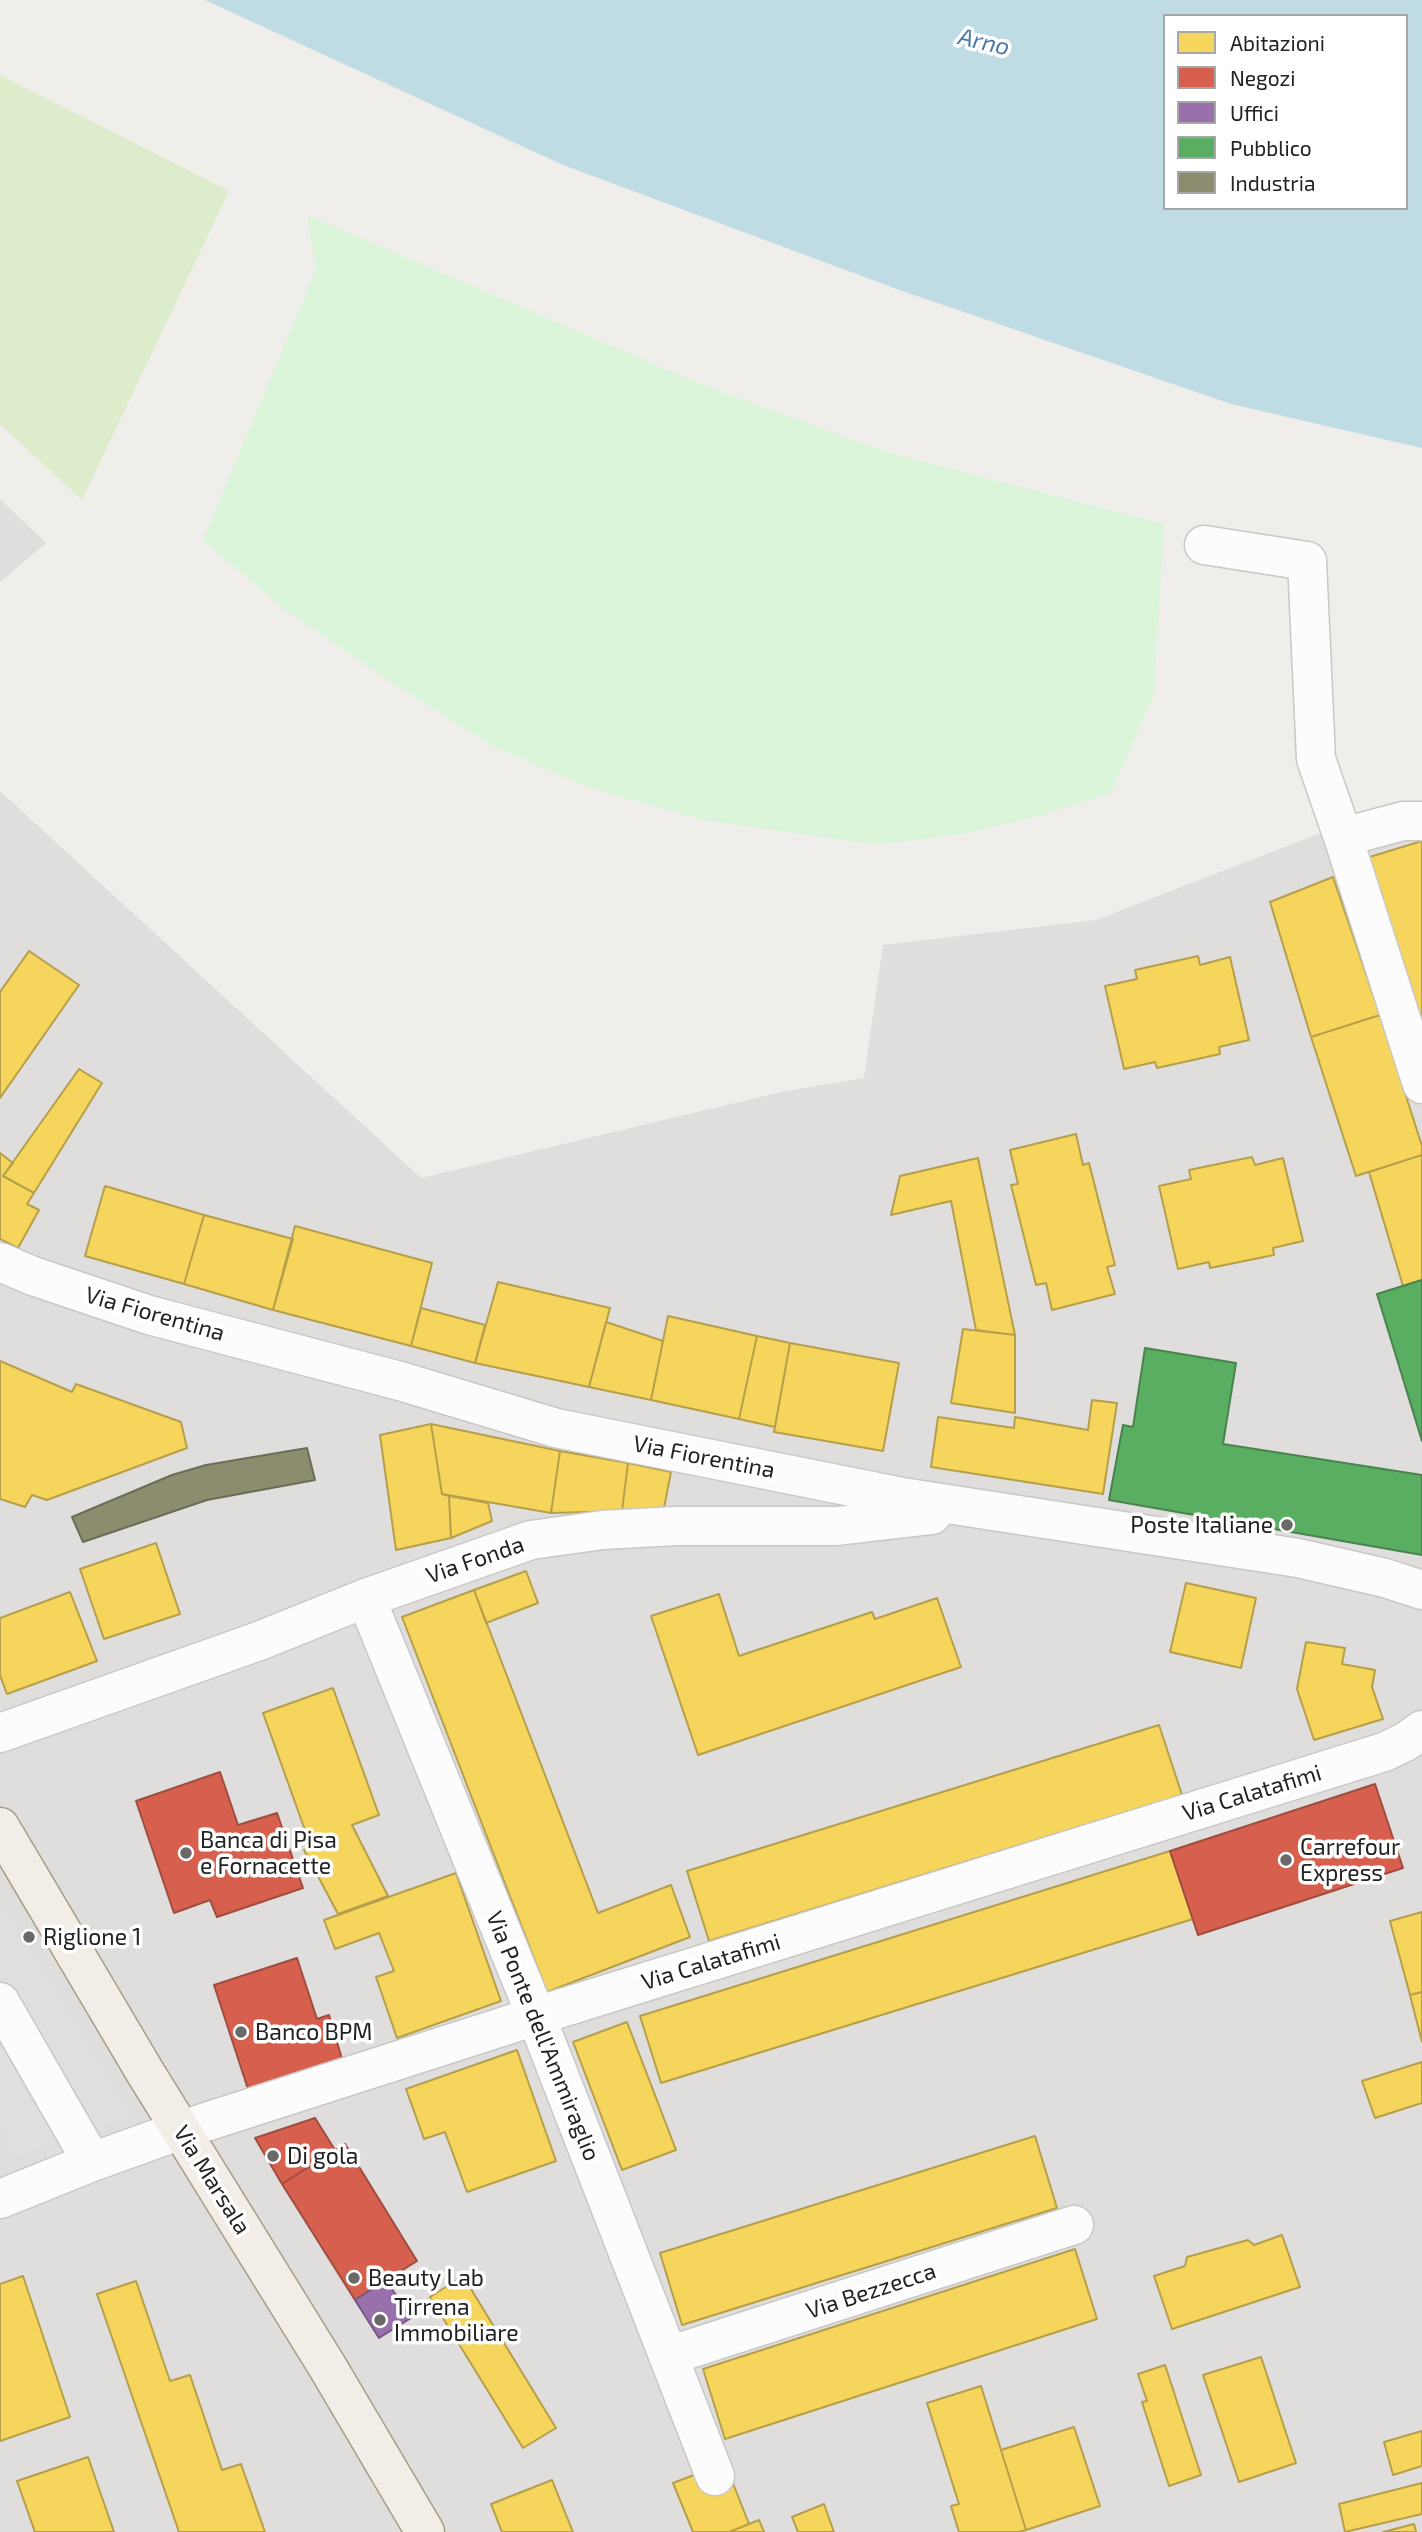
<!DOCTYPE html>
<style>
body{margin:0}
#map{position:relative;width:1422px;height:2532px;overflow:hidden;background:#f0eeeb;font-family:"Exo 2",sans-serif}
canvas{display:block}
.legend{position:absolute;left:1163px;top:14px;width:245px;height:196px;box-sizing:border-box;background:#fff;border:2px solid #a7a7a7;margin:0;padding:9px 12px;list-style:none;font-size:21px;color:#222}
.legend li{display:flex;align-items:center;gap:14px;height:35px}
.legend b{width:35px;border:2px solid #a7a7a7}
</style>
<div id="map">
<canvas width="1422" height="2532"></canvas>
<ul class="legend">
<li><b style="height:19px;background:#f6d55c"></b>Abitazioni</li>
<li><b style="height:19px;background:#d6604d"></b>Negozi</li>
<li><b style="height:19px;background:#9970ab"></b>Uffici</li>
<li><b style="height:19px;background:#5aae61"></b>Pubblico</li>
<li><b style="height:19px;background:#8c8c6e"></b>Industria</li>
</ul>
</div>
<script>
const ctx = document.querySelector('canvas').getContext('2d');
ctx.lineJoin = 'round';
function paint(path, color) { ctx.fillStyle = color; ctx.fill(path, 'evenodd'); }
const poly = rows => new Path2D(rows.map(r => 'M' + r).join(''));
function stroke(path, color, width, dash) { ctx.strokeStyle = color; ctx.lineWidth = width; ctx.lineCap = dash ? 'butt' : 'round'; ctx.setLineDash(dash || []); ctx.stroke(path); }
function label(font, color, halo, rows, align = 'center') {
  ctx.font = font + ' "Exo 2",sans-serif'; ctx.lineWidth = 7; ctx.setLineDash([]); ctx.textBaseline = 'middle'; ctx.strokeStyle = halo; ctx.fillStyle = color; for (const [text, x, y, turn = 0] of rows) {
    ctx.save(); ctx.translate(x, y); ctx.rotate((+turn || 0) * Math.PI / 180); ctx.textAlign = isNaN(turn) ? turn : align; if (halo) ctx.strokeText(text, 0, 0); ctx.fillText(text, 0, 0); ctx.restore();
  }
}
paint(poly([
 [0,499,46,543,0,582],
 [0,791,421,1178,781,1092,864,1078,883,945,1096,920,1393,805,1422,808,1422,2532,0,2532]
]), '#dfdedc');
paint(poly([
 [0,75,229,191,82,500,0,424]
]), '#ddeccb');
paint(poly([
 [307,215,698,383,886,452,1164,524,1154,694,1111,793,1039,816,967,833,878,845,703,820,594,789,494,747,392,683,285,610,203,540,316,270]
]), '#daf5da');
paint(poly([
 [0,1901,130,2115,15,2157,0,2116]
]), '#e0dfde');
paint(poly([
 [205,0,1422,0,1422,448,1231,404,894,288,563,165],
 [1165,16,1406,16,1406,208,1165,208]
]), '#bfdbe3');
const homes = poly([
 [1422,841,1422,1044,1363,859,1422,841],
 [1333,877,1380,1015,1311,1037,1270,902,1333,877],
 [29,951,79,985,0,1098,0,992,29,951],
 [1198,956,1200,965,1230,957,1249,1040,1219,1047,1220,1054,1157,1068,1155,1062,1124,1069,1105,986,1137,979,1135,970,1198,956],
 [1380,1015,1422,1146,1422,1155,1356,1176,1311,1037,1380,1015],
 [79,1069,102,1083,34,1193,3,1176,79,1069],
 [1076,1134,1083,1165,1089,1163,1115,1265,1107,1267,1115,1294,1052,1310,1046,1283,1036,1285,1011,1185,1018,1184,1010,1150,1076,1134],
 [0,1153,13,1163,3,1176,34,1193,27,1204,39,1210,18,1248,0,1239,0,1153],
 [1422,1155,1422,1280,1403,1286,1369,1172,1422,1155],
 [1252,1157,1255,1165,1283,1158,1303,1241,1273,1248,1274,1255,1210,1268,1209,1262,1178,1269,1159,1186,1191,1179,1189,1170,1252,1157],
 [978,1158,1015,1335,976,1330,951,1201,891,1215,900,1176,978,1158],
 [105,1186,204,1215,184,1284,85,1256,105,1186],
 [204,1215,293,1239,273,1310,184,1284,204,1215],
 [295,1226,432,1263,411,1346,273,1310,295,1226],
 [498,1282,610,1308,589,1387,475,1363,498,1282],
 [421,1308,485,1325,475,1363,411,1346,421,1308],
 [668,1316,757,1336,739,1419,651,1400,668,1316],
 [606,1322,663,1341,651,1400,589,1387,606,1322],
 [963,1329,1015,1335,1015,1413,951,1403,963,1329],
 [757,1336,790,1343,775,1427,739,1419,757,1336],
 [790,1343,899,1363,883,1451,774,1432,790,1343],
 [0,1361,72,1392,76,1384,181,1422,187,1448,47,1500,32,1495,25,1507,0,1499,0,1361],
 [1092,1400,1117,1403,1103,1494,931,1467,938,1417,1014,1428,1015,1417,1088,1430,1092,1400],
 [431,1424,442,1494,449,1496,451,1538,396,1550,380,1435,431,1424],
 [431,1424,560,1451,551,1513,442,1494,431,1424],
 [560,1451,628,1463,622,1511,551,1513,560,1451],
 [628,1463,671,1472,664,1508,622,1511,628,1463],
 [449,1496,488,1503,492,1521,451,1538,449,1496],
 [156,1543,180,1614,104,1639,80,1569,156,1543],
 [526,1571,538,1603,486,1623,474,1590,526,1571],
 [1186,1583,1256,1598,1241,1668,1170,1652,1186,1583],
 [474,1590,598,1913,671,1885,690,1937,547,1992,402,1617,474,1590],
 [70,1592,97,1661,7,1694,0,1675,0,1618,70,1592],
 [719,1594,739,1656,872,1612,875,1619,937,1598,961,1667,698,1755,651,1616,719,1594],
 [1306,1642,1345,1648,1342,1664,1375,1670,1372,1687,1383,1719,1314,1740,1297,1689,1306,1642],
 [333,1688,379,1815,352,1825,388,1896,338,1914,304,1850,311,1847,263,1713,333,1688],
 [1159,1725,1182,1795,709,1941,687,1871,1159,1725],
 [1170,1851,1193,1919,661,2083,640,2016,1170,1851],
 [456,1873,501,2001,397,2038,376,1977,394,1971,379,1933,335,1949,324,1920,456,1873],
 [1422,1912,1422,1992,1410,1995,1390,1921,1422,1912],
 [1422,1992,1422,2042,1410,1995,1422,1992],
 [627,2022,676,2150,622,2170,573,2042,627,2022],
 [517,2050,556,2161,467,2192,445,2132,424,2139,406,2089,517,2050],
 [1422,2062,1422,2103,1375,2118,1362,2081,1422,2062],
 [1035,2136,1057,2208,682,2325,660,2253,1035,2136],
 [1282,2235,1300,2287,1172,2329,1154,2276,1185,2266,1187,2257,1248,2240,1254,2245,1282,2235],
 [1075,2249,1097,2319,725,2439,703,2369,1075,2249],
 [23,2276,70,2417,0,2441,0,2284,23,2276],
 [463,2276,556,2428,523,2448,430,2297,463,2276],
 [136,2281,170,2381,190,2375,222,2470,241,2464,265,2532,179,2532,97,2294,136,2281],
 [1261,2357,1296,2463,1239,2482,1203,2375,1261,2357],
 [1165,2365,1201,2475,1169,2486,1142,2402,1147,2401,1138,2374,1165,2365],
 [981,2386,1026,2530,1018,2532,959,2532,951,2506,959,2504,927,2403,981,2386],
 [1074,2427,1100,2506,1026,2530,1001,2450,1074,2427],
 [1422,2431,1422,2466,1393,2475,1384,2442,1422,2431],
 [88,2457,114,2532,35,2532,17,2481,88,2457],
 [725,2463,749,2524,729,2532,693,2532,673,2483,725,2463],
 [552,2480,573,2532,502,2532,491,2504,552,2480],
 [1422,2483,1422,2514,1345,2532,1339,2504,1422,2483],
 [824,2504,834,2532,798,2532,792,2517,824,2504],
 [759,2520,764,2532,729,2532,759,2520],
 [1414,2524,1416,2532,1383,2532,1414,2524]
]);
paint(homes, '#f6d55c');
stroke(homes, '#b69f4b', 2);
const shops = poly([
 [220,1772,238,1825,277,1813,303,1888,217,1917,210,1900,174,1913,136,1801,220,1772],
 [1375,1784,1403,1868,1198,1935,1170,1851,1375,1784],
 [297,1958,317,2019,329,2015,342,2059,248,2089,214,1985,297,1958],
 [315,2118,335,2150,282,2184,255,2138,315,2118],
 [345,2144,417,2261,355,2300,282,2184,345,2144]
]);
paint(shops, '#d6604d');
stroke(shops, '#a04d40', 2);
const offices = poly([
 [386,2280,411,2318,379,2338,355,2300,386,2280]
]);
paint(offices, '#9970ab');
stroke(offices, '#755982', 2);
const public = poly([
 [1422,1280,1422,1441,1377,1294,1422,1280],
 [1145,1348,1236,1363,1223,1444,1422,1475,1422,1555,1109,1500,1123,1425,1133,1427,1145,1348]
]);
paint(public, '#5aae61');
stroke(public, '#49844e', 2);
const industry = poly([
 [307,1448,315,1480,207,1500,83,1542,72,1517,172,1475,206,1465,307,1448]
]);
paint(industry, '#8c8c6e');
stroke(industry, '#6c6c57', 2);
const minor = poly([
 [1204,545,1307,561,1316,759,1343,837,1422,1084],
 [1343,837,1403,821,1422,821],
 [0,1262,33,1276,149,1315,400,1381,556,1428,902,1497,1298,1558,1385,1578,1422,1590],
 [366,1598,536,2016,715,2476],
 [0,1733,259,1641,366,1598,531,1540,603,1530,676,1526,837,1526,932,1515],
 [0,2002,92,2162],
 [0,2199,92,2162,181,2130,536,2016,1384,1752,1405,1742,1422,1730],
 [668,2356,1074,2225]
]);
const major = poly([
 [0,1827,145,2072,327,2366,425,2532]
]);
stroke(minor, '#c9c8c7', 41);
stroke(major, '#a79c86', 41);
stroke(minor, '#fdfcfc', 38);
stroke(major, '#f3ede7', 38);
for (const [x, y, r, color] of [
 [1287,1525,7,"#6a6968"],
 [186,1853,7,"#6a6968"],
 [1286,1860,7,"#6a6968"],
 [29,1937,7,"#6a6968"],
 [241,2032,7,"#6a6968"],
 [273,2156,7,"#6a6968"],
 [354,2278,7,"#6a6968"],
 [380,2320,7,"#6a6968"]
]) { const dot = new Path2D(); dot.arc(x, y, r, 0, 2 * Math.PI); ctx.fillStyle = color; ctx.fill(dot); stroke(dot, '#fff', 2.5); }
label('23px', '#222', '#fff', [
 ["Via Fiorentina",155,1314,16],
 ["Via Fiorentina",704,1457,11],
 ["Via Fonda",475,1560,-19],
 ["Via Calatafimi",1252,1793,-17],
 ["Via Calatafimi",711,1962,-17],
 ["Via Ponte dell'Ammiraglio",543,2036,68],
 ["Via Marsala",212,2180,58],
 ["Via Bezzecca",871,2291,-18]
]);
label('23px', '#222', '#fff', [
 ["Poste Italiane",1273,1525,"right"],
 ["Banca di Pisa",200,1840],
 ["e Fornacette",200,1866],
 ["Carrefour",1300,1847],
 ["Express",1300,1873],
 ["Riglione 1",43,1937],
 ["Banco BPM",255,2032],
 ["Di gola",287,2156],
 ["Beauty Lab",368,2278],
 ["Tirrena",394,2307],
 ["Immobiliare",394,2333]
], 'left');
label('italic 24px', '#4a7aab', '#fff', [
 ["Arno",984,42,13]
]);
</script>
